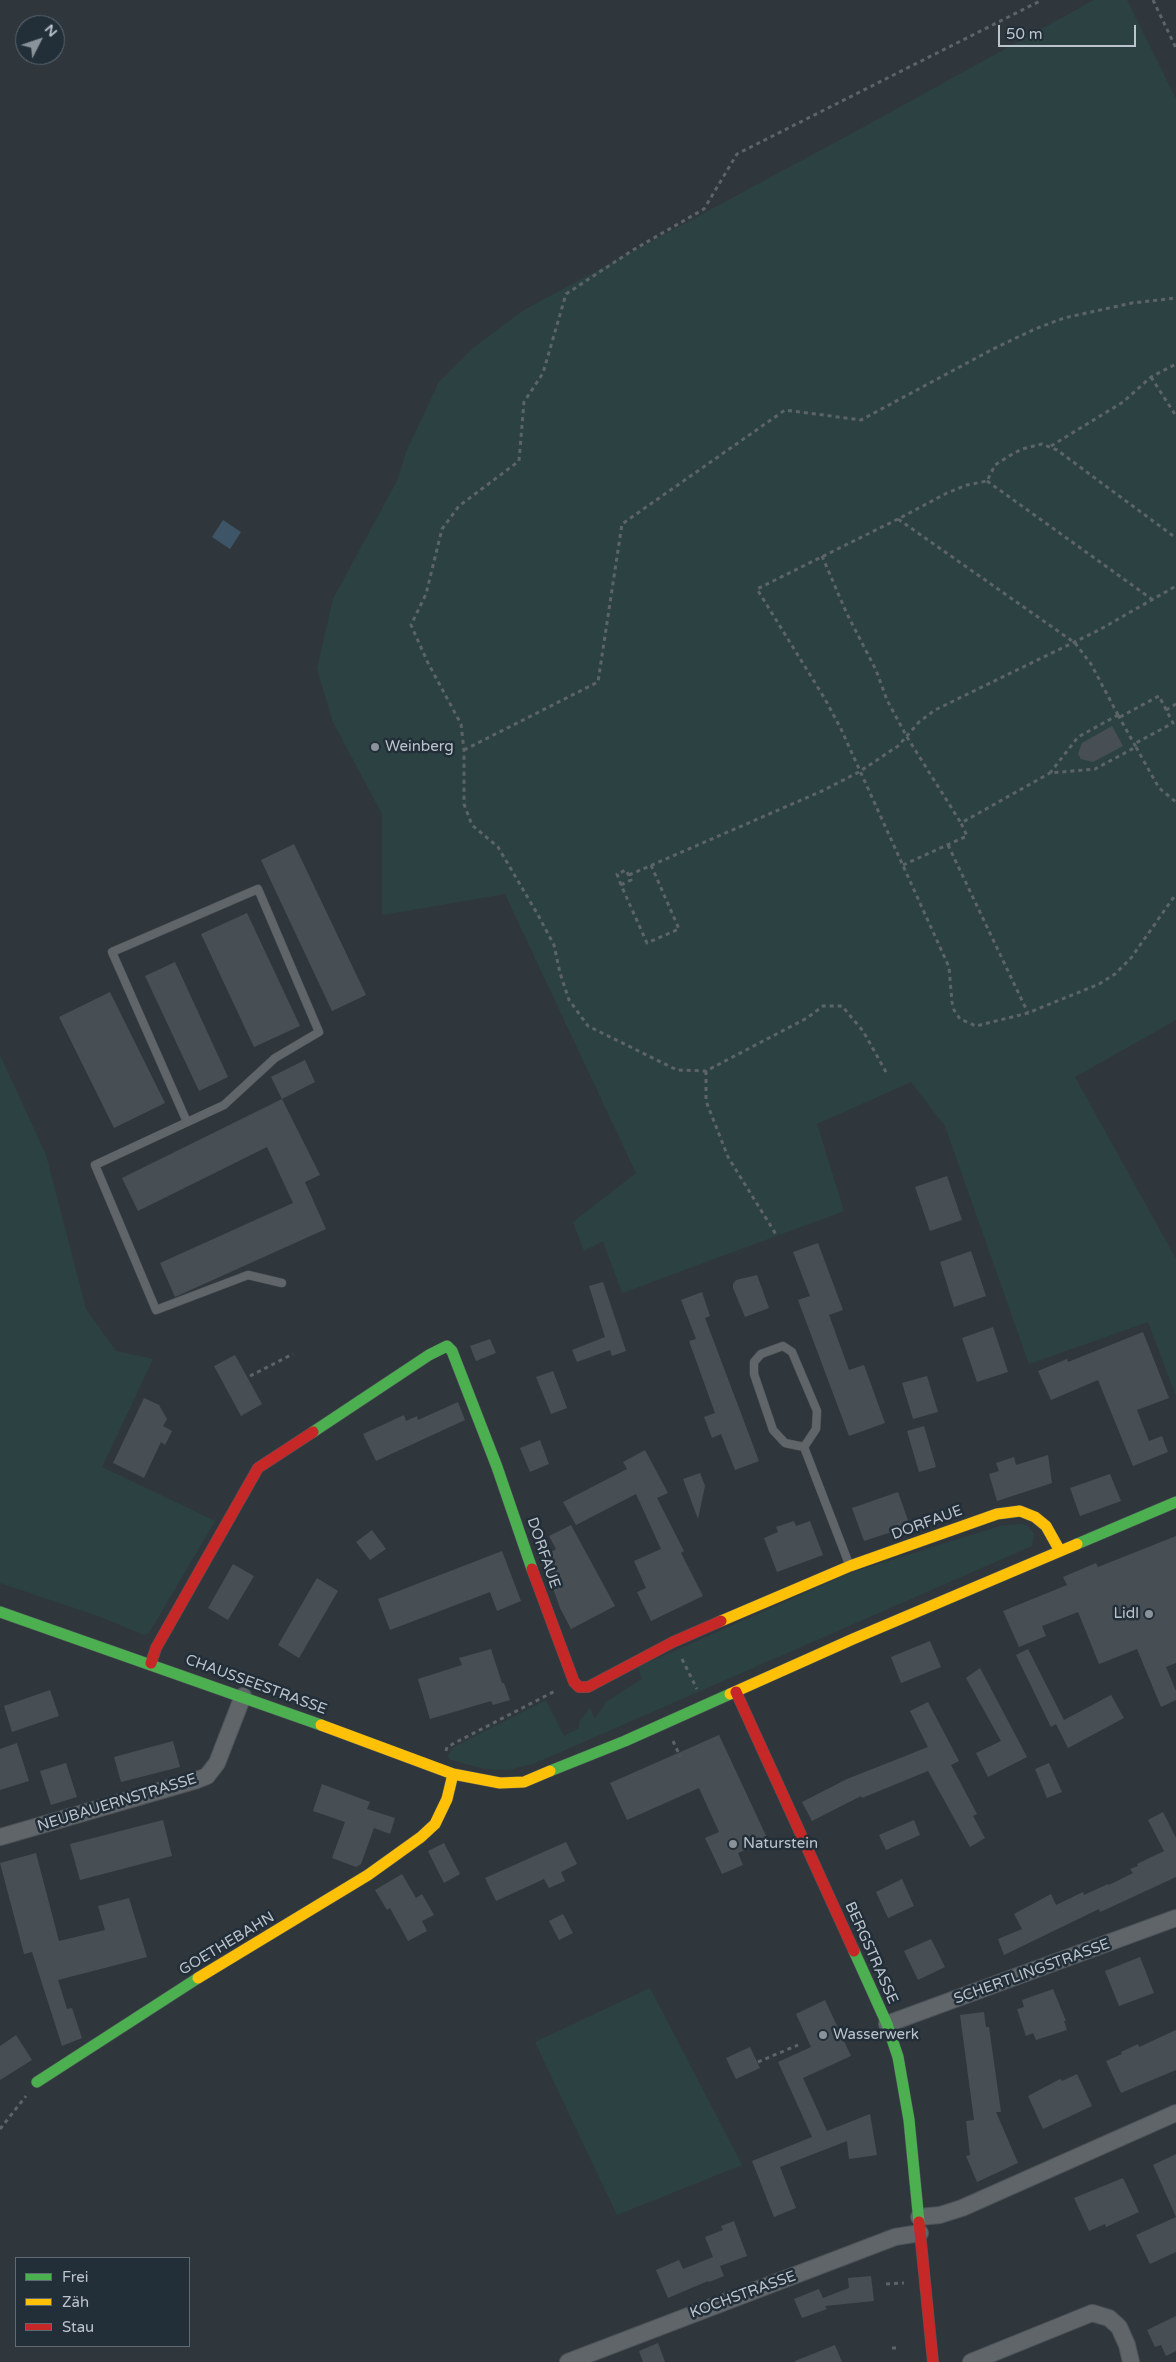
<!DOCTYPE html>
<meta charset="utf-8">
<style>
body{margin:0}
#map{position:relative;width:1176px;height:2362px;overflow:hidden;background:#2f373d;font-family:"Varela Round",sans-serif}
canvas{display:block}
.legend{position:absolute;left:15px;top:2257px;width:175px;height:90px;box-sizing:border-box;background:#222e38;border:1px solid #5f6a73;margin:0;padding:6px 9px;list-style:none;font-size:15px;color:#bbc4cc}
.legend li{display:flex;align-items:center;gap:10px;height:25px}
.legend b{width:25px;border:1px solid #5f6a73}
.north{position:absolute;left:15px;top:15px;width:50px;height:50px;box-sizing:border-box;background:#222e38;border:1px solid #5f6a73;border-radius:50%;rotate:49deg;font-size:14px;font-weight:700;line-height:20px;text-align:center;color:#bbc4cc}
.north::after{content:'';display:block;margin:auto;width:18px;height:22px;background:#8a939a;clip-path:polygon(50% 0,100% 100%,50% 72%,0 100%)}
.scale{position:absolute;left:998px;top:25px;width:138px;height:22px;box-sizing:border-box;border:2px solid #bbc4cc;border-top:0;padding-left:6px;font-size:15px;line-height:18px;white-space:nowrap;color:#bbc4cc;-webkit-text-stroke:4px #222e38;paint-order:stroke}
</style>
<div id="map">
<canvas width="1176" height="2362"></canvas>
<ul class="legend">
<li><b style="height:6px;background:#4caf50"></b>Frei</li>
<li><b style="height:6px;background:#ffc107"></b>Zäh</li>
<li><b style="height:6px;background:#c62828"></b>Stau</li>
</ul>
<div class="north">N</div>
<div class="scale">50 m</div>
</div>
<script>
const ctx = document.querySelector('canvas').getContext('2d');
ctx.lineJoin = 'round';
function paint(path, color) { ctx.fillStyle = color; ctx.fill(path, 'evenodd'); }
const poly = rows => new Path2D(rows.map(r => 'M' + r).join(''));
function stroke(path, color, width, dash) { ctx.strokeStyle = color; ctx.lineWidth = width; ctx.lineCap = dash ? 'butt' : 'round'; ctx.setLineDash(dash || []); ctx.stroke(path); }
function label(font, color, halo, rows, align = 'center') {
  ctx.font = font + ' "Varela Round",sans-serif'; ctx.lineWidth = 5; ctx.setLineDash([]); ctx.textBaseline = 'middle'; ctx.strokeStyle = halo; ctx.fillStyle = color; for (const [text, x, y, turn = 0] of rows) {
    ctx.save(); ctx.translate(x, y); ctx.rotate((+turn || 0) * Math.PI / 180); ctx.textAlign = isNaN(turn) ? turn : align; if (halo) ctx.strokeText(text, 0, 0); ctx.fillText(text, 0, 0); ctx.restore();
  }
}
paint(poly([
 [1094,0,1127,0,1176,99,1176,1020,1075,1077,1176,1259,1176,1396,1148,1322,1029,1364,945,1126,911,1082,817,1124,844,1211,622,1293,603,1241,584,1251,573,1222,636,1173,505,894,382,915,382,814,333,722,317,669,333,599,398,479,406,452,439,382,472,349,524,310,851,134],
 [0,1055,46,1155,86,1309,116,1351,153,1359,102,1467,215,1521,149,1633,144,1635,98,1616,0,1583],
 [1022,1524,1028,1526,1034,1534,1032,1546,533,1764,508,1770,485,1769,451,1760,448,1757,452,1748,546,1700,564,1736,579,1728,579,1722,590,1708,595,1719,606,1702,642,1679,638,1667,850,1573,1000,1526],
 [650,1988,742,2165,617,2215,535,2042]
]), '#2c4242');
paint(poly([
 [223,520,241,532,230,549,212,537]
]), '#3e5567');
paint(poly([
 [1112,726,1123,746,1093,762,1081,759,1078,754,1082,743],
 [294,844,366,995,332,1011,261,860],
 [247,913,300,1026,254,1047,201,934],
 [175,962,228,1077,199,1091,145,976],
 [110,992,165,1103,114,1128,59,1017],
 [305,1060,315,1082,282,1099,271,1077],
 [282,1099,320,1175,305,1182,326,1229,175,1297,160,1263,293,1203,267,1147,138,1211,122,1178],
 [947,1176,962,1220,930,1231,915,1187],
 [818,1243,843,1310,829,1315,849,1370,864,1365,885,1423,849,1436,798,1300,810,1296,793,1252],
 [971,1251,986,1296,954,1307,940,1262],
 [757,1275,769,1308,745,1317,733,1288,733,1284,736,1280],
 [603,1282,626,1351,612,1356,610,1350,577,1362,572,1350,605,1337,589,1286],
 [702,1292,710,1316,705,1318,759,1461,735,1470,721,1434,712,1438,704,1417,715,1413,689,1341,696,1339,681,1300],
 [993,1327,1008,1372,977,1382,962,1338],
 [1143,1332,1169,1398,1137,1410,1149,1441,1162,1436,1168,1452,1133,1466,1098,1380,1051,1400,1038,1371,1067,1359,1068,1362],
 [490,1339,496,1353,476,1361,470,1346],
 [235,1355,262,1404,241,1416,214,1366],
 [553,1371,567,1408,551,1414,536,1377],
 [927,1376,938,1412,913,1419,902,1383],
 [144,1398,159,1405,167,1419,163,1426,172,1431,165,1445,161,1442,144,1478,113,1463],
 [458,1402,465,1420,376,1461,363,1434,404,1415,406,1421,417,1416,418,1420],
 [924,1426,936,1467,919,1472,907,1431],
 [540,1440,549,1464,530,1472,520,1448],
 [645,1450,668,1493,657,1498,684,1551,681,1553,703,1596,651,1621,637,1592,646,1588,634,1561,661,1549,636,1494,576,1525,563,1502,627,1469,623,1462],
 [1048,1455,1052,1483,997,1501,989,1474,999,1471,996,1463,1014,1457,1016,1465],
 [700,1473,705,1486,698,1519,683,1479],
 [1110,1474,1121,1501,1080,1516,1070,1488],
 [898,1492,910,1526,864,1541,852,1508],
 [794,1521,796,1526,810,1521,823,1555,777,1572,764,1538,778,1532,776,1527],
 [571,1525,615,1606,571,1629,560,1608,542,1557,556,1549,549,1536],
 [372,1530,386,1549,370,1560,356,1542],
 [1176,1536,1176,1663,1166,1667,1176,1691,1176,1700,1161,1707,1137,1649,1099,1664,1078,1612,1042,1626,1046,1636,1019,1647,1003,1611,1067,1585,1063,1577,1096,1563,1098,1567],
 [502,1551,521,1601,497,1611,490,1592,390,1630,378,1599],
 [233,1564,254,1576,228,1620,208,1608],
 [317,1578,338,1591,299,1658,278,1645],
 [930,1641,941,1667,901,1683,891,1657],
 [491,1649,502,1683,504,1683,510,1700,493,1705,491,1701,430,1719,418,1679,462,1665,459,1658],
 [1028,1649,1064,1720,1111,1695,1124,1718,1068,1748,1056,1724,1051,1727,1016,1655],
 [980,1668,1027,1757,988,1777,976,1753,1001,1741,966,1678],
 [50,1690,59,1716,12,1732,4,1706],
 [928,1702,959,1761,951,1765,977,1814,973,1816,985,1838,970,1847,928,1771,862,1798,861,1796,812,1821,802,1802,847,1779,928,1747,910,1711],
 [719,1735,768,1840,738,1853,743,1865,722,1874,705,1838,719,1832,699,1788,627,1820,610,1783],
 [173,1741,180,1767,121,1782,114,1757],
 [17,1743,29,1781,0,1790,0,1749],
 [66,1763,77,1797,51,1805,40,1771],
 [1049,1763,1062,1792,1047,1798,1035,1769],
 [322,1784,370,1802,367,1809,395,1818,390,1834,374,1828,361,1864,356,1867,332,1858,345,1822,313,1811],
 [1163,1812,1176,1838,1176,1877,1109,1908,1100,1912,1099,1909,1004,1955,998,1939,1022,1929,1014,1914,1051,1894,1056,1905,1083,1892,1084,1895,1108,1884,1109,1885,1133,1873,1130,1869,1138,1866,1137,1864,1164,1851,1148,1820],
 [163,1820,172,1856,80,1880,70,1844],
 [914,1820,920,1835,886,1850,879,1835],
 [566,1842,577,1864,561,1872,565,1881,549,1888,544,1879,496,1901,485,1878],
 [444,1843,460,1874,444,1883,428,1851],
 [36,1853,59,1941,105,1930,98,1906,129,1898,147,1957,58,1980,67,2009,72,2008,82,2038,62,2046,32,1952,24,1954,0,1863],
 [402,1874,416,1898,422,1894,434,1915,422,1921,427,1931,408,1941,390,1908,387,1910,375,1890],
 [902,1879,914,1906,888,1918,876,1892],
 [563,1914,573,1933,559,1940,549,1921],
 [931,1939,945,1967,918,1980,904,1951],
 [1140,1957,1154,1993,1119,2006,1105,1971],
 [1053,1989,1066,2021,1064,2021,1067,2030,1036,2040,1033,2033,1026,2036,1017,2009,1024,2007,1022,2000],
 [825,2000,851,2056,803,2078,827,2131,870,2114,877,2155,849,2159,847,2141,780,2167,796,2208,774,2217,752,2161,812,2137,778,2062,811,2047,796,2014],
 [984,2012,986,2027,989,2027,1001,2112,996,2112,1018,2163,977,2182,966,2156,970,2155,966,2121,974,2120,960,2015],
 [1176,2030,1176,2070,1121,2093,1106,2061,1122,2054,1121,2052,1138,2044,1139,2047],
 [16,2035,32,2060,0,2080,0,2046],
 [750,2047,760,2068,736,2079,726,2058],
 [1077,2074,1092,2106,1043,2129,1028,2096,1060,2079,1062,2081],
 [1176,2154,1176,2217,1153,2165],
 [1123,2178,1139,2212,1106,2227,1105,2224,1089,2231,1074,2198],
 [1176,2217,1176,2252,1150,2264,1136,2235],
 [734,2221,747,2256,720,2266,724,2276,709,2282,708,2281,668,2298,656,2270,679,2260,683,2269,713,2257,705,2237,723,2230,721,2226],
 [871,2276,874,2301,825,2306,827,2309,802,2318,794,2299,819,2289,823,2298,849,2288,848,2278],
 [1176,2316,1176,2351,1166,2356,1161,2345,1155,2347,1147,2330],
 [658,2343,665,2362,643,2362,639,2351],
 [835,2345,842,2362,795,2362,795,2361]
]), '#484f54');
const lane = poly([
 [187,1122,112,952,258,889,319,1032,275,1058,224,1105,95,1165,156,1310,248,1275,282,1283],
 [804,1447,785,1443,773,1430,754,1374,754,1362,761,1354,783,1346,792,1352,817,1411,816,1429,804,1447,849,1564]
]);
const street = poly([
 [0,1837,197,1780,207,1776,217,1763,243,1696],
 [887,2024,1176,1918],
 [919,2217,940,2215,962,2208,1176,2113],
 [568,2362,895,2237,920,2233],
 [971,2362,1092,2313,1109,2318,1119,2327,1127,2345,1131,2362]
]);
const fast = poly([
 [313,1432,429,1355,447,1346,452,1351,497,1467,532,1569],
 [1077,1544,1176,1502],
 [0,1612,321,1725],
 [550,1771,625,1741,730,1694],
 [854,1951,887,2024,898,2057,909,2120,919,2222],
 [37,2082,198,1978]
]);
const slow = poly([
 [721,1621,850,1566,997,1514,1020,1511,1035,1517,1046,1526,1060,1551],
 [730,1694,853,1639,1077,1544],
 [321,1725,453,1774,500,1783,524,1782,550,1771],
 [198,1978,368,1875,421,1837,435,1824,447,1799,453,1774]
]);
const jam = poly([
 [532,1569,574,1682,579,1687,588,1687,673,1642,721,1621],
 [151,1663,156,1648,258,1468,313,1432],
 [736,1692,854,1951],
 [919,2222,933,2362]
]);
stroke(lane, '#4d5358', 9);
stroke(street, '#4d5358', 18);
stroke(fast, '#4d5358', 12);
stroke(slow, '#4d5358', 12);
stroke(jam, '#4d5358', 12);
stroke(poly([
 [1153,0,1176,48],
 [1151,377,1176,416],
 [1051,446,1123,402,1151,377,1176,364],
 [987,481,1153,600],
 [898,519,757,589,825,699,841,729,949,967,952,1002,954,1010,960,1019,976,1026,1028,1013,1099,984,1115,974,1131,958,1176,894],
 [822,556,847,614,876,670,887,700,907,737,961,823],
 [1166,710,1176,704],
 [1118,715,1091,664,1075,643,898,519,947,493,967,485,987,481,995,465,1009,456,1022,449,1042,444,1057,450,1176,538],
 [1118,715,1136,747,1095,769,1050,773,1078,737,1118,715],
 [1120,717,1159,696,1173,723,1134,744],
 [1136,747,1159,788,1176,802],
 [464,750,598,682,622,524,785,410,861,420,993,349,1035,329,1064,318,1132,303,1176,298],
 [948,845,1028,1013],
 [903,865,967,836,961,823,1050,773],
 [629,875,822,791,859,772,898,746,919,722,935,710,1099,630,1176,586],
 [621,885,631,880,626,870,617,874,621,885,647,943,679,929,651,865],
 [706,1071,706,1101,728,1157,777,1236],
 [886,1072,863,1031,842,1006,823,1006,807,1018,706,1071,677,1070,588,1026,569,1000,560,973,554,945,538,915,498,847,472,825,464,804,464,750,461,724,428,663,411,625,426,594,442,529,459,506,519,461,524,402,543,373,566,294,633,250,704,209,737,154,1042,0],
 [250,1376,293,1354],
 [682,1659,697,1689],
 [673,1741,680,1756],
 [446,1751,447,1747,557,1690],
 [758,2062,798,2045],
 [0,2129,26,2096],
 [886,2284,904,2283],
 [892,2348,900,2348]
]), '#5d6468', 3, [4, 4]);
stroke(lane, '#60656a', 8);
stroke(street, '#60656a', 16);
stroke(fast, '#4caf50', 11);
stroke(slow, '#ffc107', 11);
stroke(jam, '#c62828', 11);
for (const [x, y, r, color] of [
 [375,747,5,"#8a939a"],
 [1149,1614,5,"#8a939a"],
 [733,1844,5,"#8a939a"],
 [823,2035,5,"#8a939a"]
]) { const dot = new Path2D(); dot.arc(x, y, r, 0, 2 * Math.PI); ctx.fillStyle = color; ctx.fill(dot); stroke(dot, '#222e38', 2); }
label('15px', '#bbc4cc', '#222e38', [
 ["Weinberg",385,747],
 ["Lidl",1139,1614,"right"],
 ["Naturstein",743,1844],
 ["Wasserwerk",833,2035]
], 'left');
label('15px', '#bbc4cc', '#222e38', [
 ["DORFAUE",927,1523,-20],
 ["DORFAUE",543,1553,71],
 ["CHAUSSEESTRASSE",256,1685,20],
 ["NEUBAUERNSTRASSE",117,1803,-17],
 ["GOETHEBAHN",227,1944,-31],
 ["BERGSTRASSE",871,1953,66],
 ["SCHERTLINGSTRASSE",1032,1972,-20],
 ["KOCHSTRASSE",743,2295,-20]
]);
</script>
